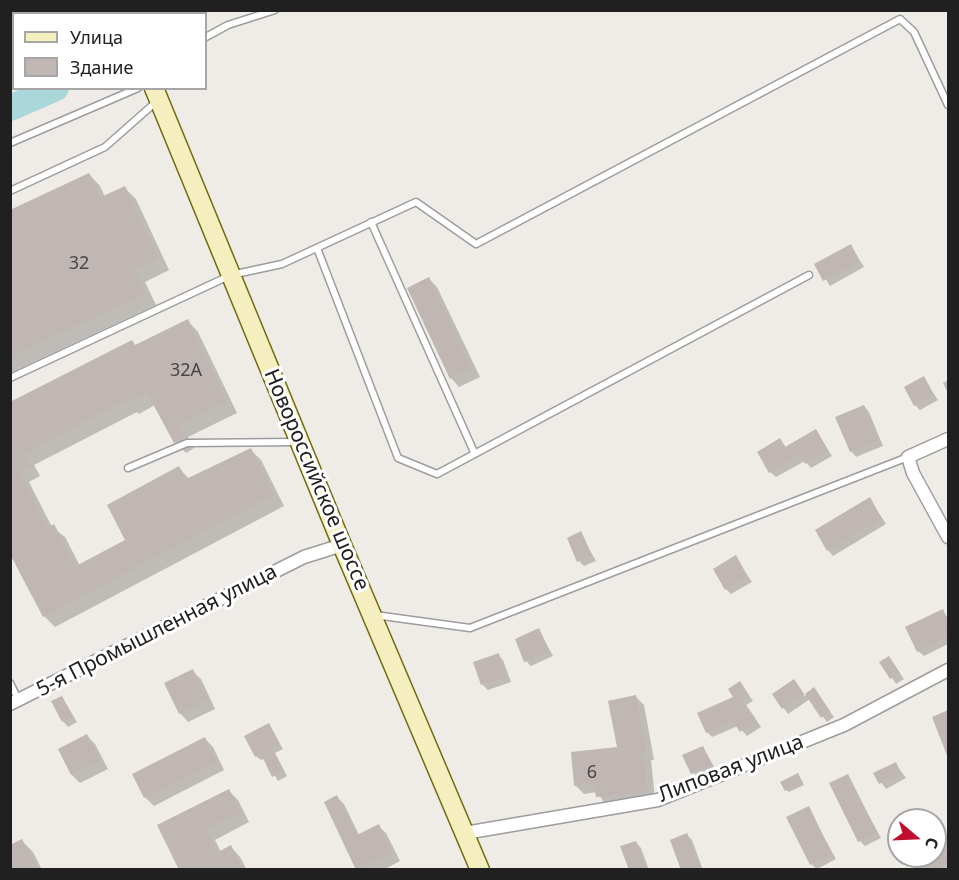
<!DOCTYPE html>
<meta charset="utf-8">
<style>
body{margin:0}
#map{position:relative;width:959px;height:880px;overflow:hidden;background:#efebe7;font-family:"Noto Sans",sans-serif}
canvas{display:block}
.frame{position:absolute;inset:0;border:12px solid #202020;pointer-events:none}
.legend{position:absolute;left:12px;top:12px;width:195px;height:78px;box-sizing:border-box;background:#fff;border:2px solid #a6a6a6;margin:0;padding:8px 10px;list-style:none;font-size:18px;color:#202020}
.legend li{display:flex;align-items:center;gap:12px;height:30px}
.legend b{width:30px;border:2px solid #a6a6a6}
.north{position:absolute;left:887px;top:808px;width:60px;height:60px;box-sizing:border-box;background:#fff;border:2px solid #a6a6a6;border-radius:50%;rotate:109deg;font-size:16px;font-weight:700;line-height:24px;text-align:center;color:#202020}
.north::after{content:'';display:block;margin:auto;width:21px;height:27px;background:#c00f2d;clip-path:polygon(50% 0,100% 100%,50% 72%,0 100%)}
</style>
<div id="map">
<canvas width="959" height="880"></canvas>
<div class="frame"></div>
<ul class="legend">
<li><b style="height:8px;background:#f5efbf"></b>Улица</li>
<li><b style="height:16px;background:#c0b6b3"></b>Здание</li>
</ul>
<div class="north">С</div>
</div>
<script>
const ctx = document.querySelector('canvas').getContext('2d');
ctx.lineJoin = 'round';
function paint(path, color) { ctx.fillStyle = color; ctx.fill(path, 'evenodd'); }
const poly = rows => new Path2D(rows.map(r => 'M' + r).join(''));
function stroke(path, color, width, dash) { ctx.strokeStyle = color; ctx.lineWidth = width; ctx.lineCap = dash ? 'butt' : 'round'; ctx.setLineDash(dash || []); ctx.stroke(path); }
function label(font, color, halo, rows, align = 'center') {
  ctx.font = font + ' "Noto Sans",sans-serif'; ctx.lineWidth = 6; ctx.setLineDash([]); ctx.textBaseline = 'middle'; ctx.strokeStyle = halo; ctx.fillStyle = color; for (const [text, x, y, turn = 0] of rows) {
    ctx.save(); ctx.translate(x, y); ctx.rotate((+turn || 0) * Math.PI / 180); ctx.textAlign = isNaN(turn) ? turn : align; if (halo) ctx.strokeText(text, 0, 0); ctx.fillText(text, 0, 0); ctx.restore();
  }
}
paint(poly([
 [142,11,195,11,182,14,143,13]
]), '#d4e6b0');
paint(poly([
 [89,174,100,186,105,197,125,188,136,199,169,270,145,282,156,305,10,373,10,211],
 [851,246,864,267,830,286,816,264],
 [429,279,437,287,480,377,459,387,451,378],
 [188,321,198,332,237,413,188,437,194,448,186,453,175,442,155,405,139,414,137,412,34,465,40,476,29,482,52,527,65,537,80,566,127,540,179,468,189,479,250,449,261,460,284,506,55,627,44,616,10,551,10,404,132,341,136,346],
 [923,378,938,400,920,410,915,405],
 [948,380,948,393,943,383],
 [864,406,869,412,883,446,856,457,851,451],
 [816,431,832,456,811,468,805,461,776,477,770,472,780,440,787,448],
 [870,499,886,524,833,556,828,550],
 [580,533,596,561,584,566,579,561],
 [735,557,752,582,731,594,726,589],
 [942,611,948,618,948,644,924,656,918,651],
 [539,630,553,656,531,666,526,661],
 [498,655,503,660,511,682,488,690,483,685,475,663],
 [889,658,904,679,896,684,882,663],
 [192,671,201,679,215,709,188,722,180,713],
 [740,683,753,701,746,705,761,727,747,736,738,726,712,737,707,732,735,698],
 [799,687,805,696,814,689,834,717,827,722,810,699,788,714,774,695],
 [62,697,77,722,68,727,63,721],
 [636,697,644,705,654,760,651,760,655,799,606,805,597,792,584,794,576,786,619,748],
 [948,712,948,754,934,718],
 [269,725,283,749,275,753,287,776,278,781,265,758,261,760,256,756],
 [87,736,95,744,108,769,80,783,72,775,60,750],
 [205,739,213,747,224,770,154,806,146,798,134,775],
 [703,747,716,770,698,779,684,756],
 [895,763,906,778,886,789,875,774],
 [798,775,804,785,789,792,786,790],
 [847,776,881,838,865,846,860,841],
 [228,790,238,800,249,822,215,840,221,852,231,847,240,857,247,870,176,870,180,867],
 [337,797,344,804,359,835,378,826,386,833,400,861,383,870,358,870,326,803],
 [808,808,836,859,817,869,811,864],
 [687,835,692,840,703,870,682,870],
 [948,839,948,870,922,870,916,856,935,856,935,844],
 [22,841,33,852,42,870,10,870],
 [636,842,641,848,649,870,630,870]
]), '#0003');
stroke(poly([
 [190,14,193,10],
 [10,108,56,88]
]), '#aad7da', 26);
paint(poly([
 [89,173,101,197,125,186,159,259,135,270,146,294,10,357,10,210],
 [851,244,860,262,823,281,814,264],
 [429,277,472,368,450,379,407,288],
 [188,319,227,402,178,426,184,437,174,443,147,393,127,404,125,401,24,454,30,465,19,471,48,527,54,524,76,566,125,540,107,505,179,466,186,479,251,448,274,495,43,617,10,554,10,402,132,340,135,345],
 [924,376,934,395,914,406,904,387],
 [864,405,879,440,850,452,835,417],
 [816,429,828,450,805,464,800,455,769,473,757,452,780,438,785,447],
 [870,497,882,519,827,551,815,530],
 [581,531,592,555,577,562,567,538],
 [736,555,748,577,725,590,713,569],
 [943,609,948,621,948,636,917,652,905,627],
 [539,628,549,651,524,662,515,639],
 [499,653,506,677,481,685,473,662],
 [889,656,900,673,890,679,879,662],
 [193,669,208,700,179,714,164,683],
 [794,679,804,694,782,709,772,694],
 [740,681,749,695,742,699,757,721,740,732,733,721,706,733,697,713,733,697,728,689],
 [814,687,830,711,821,718,805,694],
 [636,695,647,752,643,752,648,792,596,797,594,784,574,786,571,752,617,747,608,701],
 [62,696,73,717,62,722,51,701],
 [948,710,948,758,932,717],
 [269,723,280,744,272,748,284,771,272,777,261,754,255,757,244,736],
 [87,734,100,760,71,775,58,749],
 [205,737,217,762,144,798,132,774],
 [703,746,712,765,691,774,682,755],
 [896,762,901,773,879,784,873,773],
 [798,773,803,783,785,791,780,782],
 [848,774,877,832,858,842,829,783],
 [229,789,241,812,206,830,218,852,231,845,243,870,179,870,157,825],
 [337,795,357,835,379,824,393,853,356,870,324,802],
 [809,806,832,854,810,865,786,817],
 [687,833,701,870,681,870,670,840],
 [948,837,948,865,937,870,920,870,915,856,935,856,935,843],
 [22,839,38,870,10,870,10,845],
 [636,841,647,870,629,870,620,846]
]), '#c0b6b3');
const service = poly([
 [25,14,31,10],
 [10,20,14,19],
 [206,37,228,25,275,10],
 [10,143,138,88],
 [10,191,105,147,156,102],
 [371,222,474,452],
 [317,248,398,458,437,474,809,275],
 [10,378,231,275,282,264,416,202,476,244,900,19,914,32,948,105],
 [128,468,187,443,296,442],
 [375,615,470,628,908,457],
 [10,683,18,699]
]);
const minor = poly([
 [948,439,908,457,913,473,948,537],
 [10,704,304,557,342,545],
 [465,833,658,800,844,725,948,670]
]);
const secondary = poly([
 [119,10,120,14],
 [154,88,342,545,480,870]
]);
stroke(service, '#9d9d9d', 9);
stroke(minor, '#9d9d9d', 15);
stroke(secondary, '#706a0d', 21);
stroke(service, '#fff', 6);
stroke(minor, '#fff', 12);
stroke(secondary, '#f5efbf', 18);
label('18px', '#484645', null, [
 ["32",79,264],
 ["32А",186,371],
 ["6",592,773]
]);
label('21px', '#202020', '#fff', [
 ["Новороссийское шоссе",316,480,67],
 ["5-я Промышленная улица",157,631,-27],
 ["Липовая улица",731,769,-21]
]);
</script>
